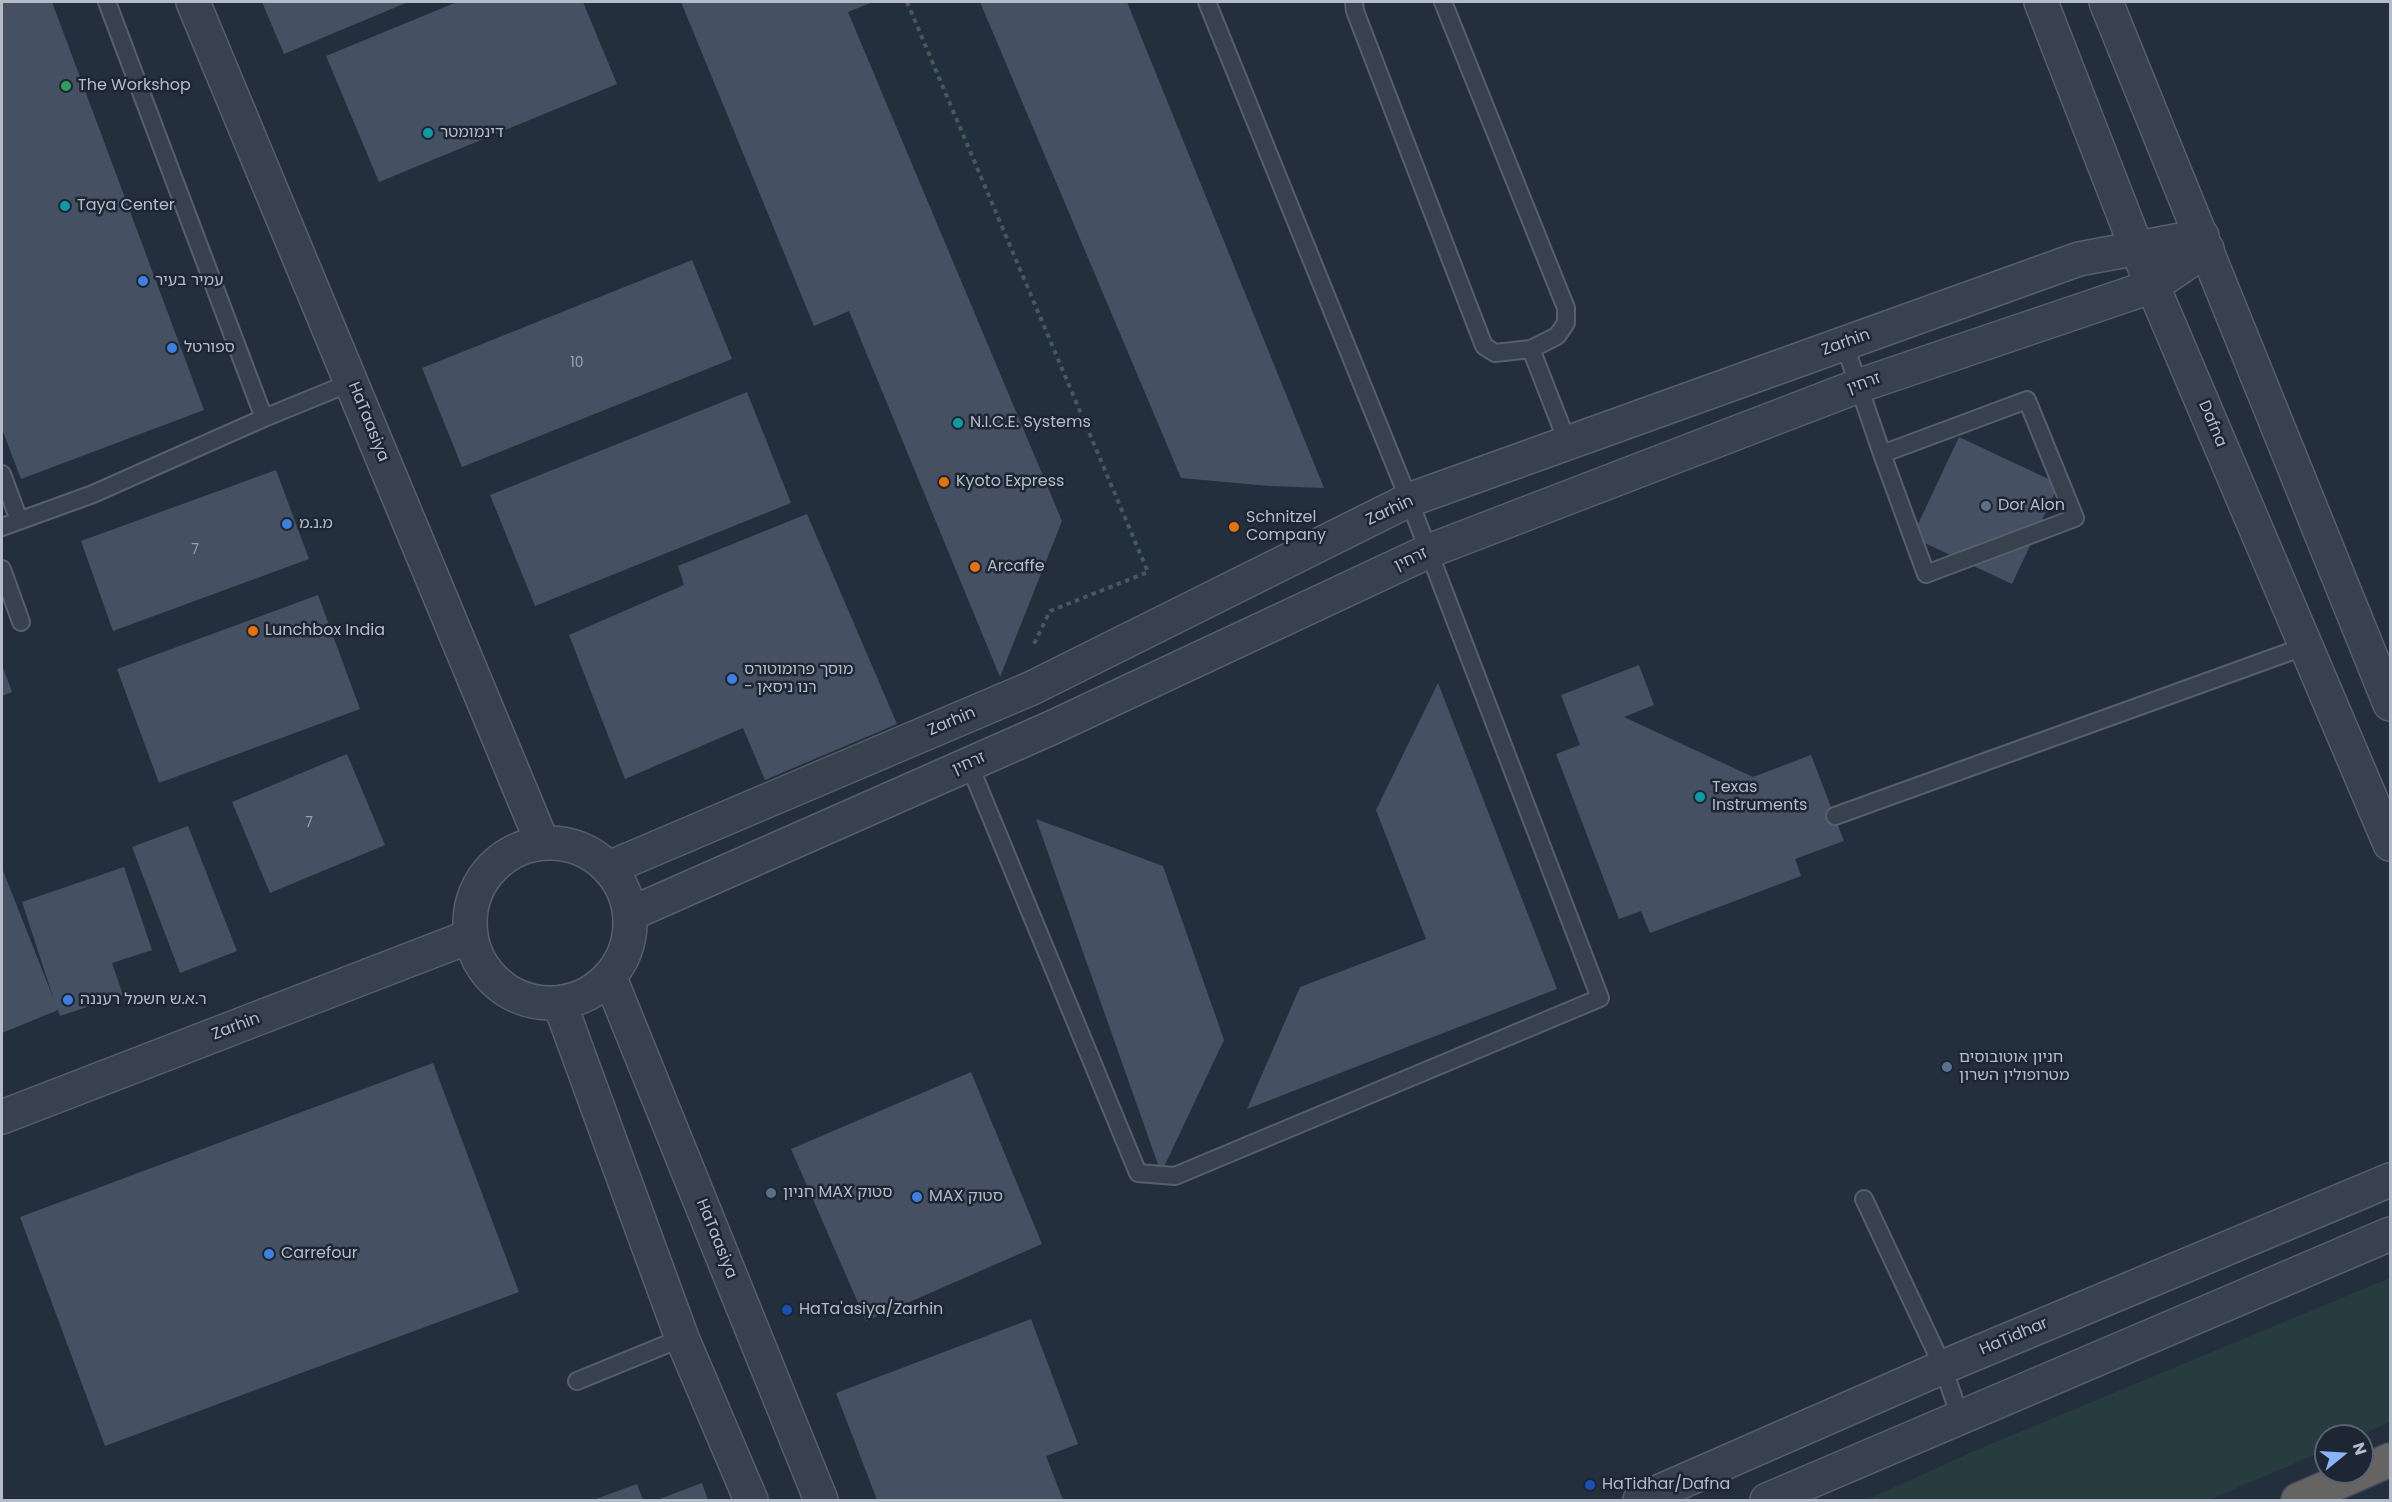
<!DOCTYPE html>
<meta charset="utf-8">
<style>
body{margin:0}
#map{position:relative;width:2392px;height:1502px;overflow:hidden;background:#242f3e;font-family:Poppins,sans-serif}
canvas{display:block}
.frame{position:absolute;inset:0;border:3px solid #b4bcc9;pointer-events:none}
.north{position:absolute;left:2314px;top:1424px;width:60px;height:60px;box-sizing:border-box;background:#1d2633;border:2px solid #59626f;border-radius:50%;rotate:72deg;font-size:16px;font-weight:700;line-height:24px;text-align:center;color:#b4bcc9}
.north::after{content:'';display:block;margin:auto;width:21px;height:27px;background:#8ab4f8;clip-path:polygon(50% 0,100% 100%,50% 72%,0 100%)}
</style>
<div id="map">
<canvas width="2392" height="1502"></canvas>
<div class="frame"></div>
<div class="north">N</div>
</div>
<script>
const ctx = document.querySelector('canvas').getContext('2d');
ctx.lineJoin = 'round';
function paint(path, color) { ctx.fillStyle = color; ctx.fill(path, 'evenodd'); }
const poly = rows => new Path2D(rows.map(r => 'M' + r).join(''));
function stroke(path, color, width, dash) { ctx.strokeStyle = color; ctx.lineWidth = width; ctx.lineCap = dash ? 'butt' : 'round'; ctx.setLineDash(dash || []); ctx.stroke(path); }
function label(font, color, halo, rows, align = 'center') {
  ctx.font = font + ' Poppins,"Noto Sans Hebrew",sans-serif'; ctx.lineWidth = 5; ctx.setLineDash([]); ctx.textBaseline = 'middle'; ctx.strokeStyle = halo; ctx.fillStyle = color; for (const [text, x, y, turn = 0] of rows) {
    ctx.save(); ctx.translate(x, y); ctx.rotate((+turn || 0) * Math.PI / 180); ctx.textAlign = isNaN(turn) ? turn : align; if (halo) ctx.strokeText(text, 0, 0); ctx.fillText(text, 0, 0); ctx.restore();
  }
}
paint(poly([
 [2390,1278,2390,1422,2358,1436,2326,1436,2326,1450,2209,1500,1866,1500,1972,1452]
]), '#263c3f');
paint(poly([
 [2,2,52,2,204,410,21,479,2,429],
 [262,2,408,2,284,54],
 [457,2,583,2,617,84,379,182,326,56],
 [681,2,873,2,848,12,1062,521,1000,677,849,311,814,326],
 [980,2,1127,2,1324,488,1269,486,1181,478],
 [692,260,732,359,462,467,422,368],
 [747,392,791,503,535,606,490,495],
 [1959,437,2059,484,2012,584,1912,537],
 [276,470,309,559,113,631,81,541],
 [807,514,897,724,765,780,743,728,625,779,569,635,684,585,678,566],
 [318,595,360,709,159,783,117,669],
 [2,665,12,692,2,696],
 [1639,665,1654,705,1624,717,1753,777,1811,755,1844,841,1795,859,1801,876,1650,933,1641,911,1619,919,1556,754,1580,745,1561,695],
 [1438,683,1557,989,1247,1109,1300,987,1426,939,1376,810],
 [347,754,385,845,270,893,232,802],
 [1036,819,1163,866,1224,1040,1161,1173],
 [188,826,237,951,180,973,132,847],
 [124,867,152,950,112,963,123,995,60,1016,58,1010,2,1033,2,868,54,1000,22,902],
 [433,1063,519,1292,105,1446,20,1217],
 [971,1072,1042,1244,866,1321,791,1149],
 [1031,1319,1078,1444,1046,1456,1063,1500,877,1500,836,1393],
 [702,1483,708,1500,657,1500],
 [637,1484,643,1500,593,1500]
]), '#455162');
const service = poly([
 [107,2,264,418],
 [1354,2,1355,11,1484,346,1495,353,1531,349,1557,336,1566,323,1566,308,1443,2],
 [1844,343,1882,454,1926,574,2075,518,2027,400,1882,454],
 [1531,349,1568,444],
 [2,474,19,520],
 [2,527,93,494,264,418,352,382],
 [2,569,21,622],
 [969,764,1138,1173,1175,1176,1600,998,1409,500,1207,2],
 [1835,816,2306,646],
 [1864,1199,1943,1367,1960,1417],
 [577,1381,682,1338]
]);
const minor = poly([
 [609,868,1032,688,1409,500,2079,259,2202,236],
 [630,914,1051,728,1429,551,1858,386,2153,286,2207,249],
 [2,1117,471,936]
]);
const tertiary = poly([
 [193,2,542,842],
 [2041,2,2137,249,2390,844],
 [2106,2,2390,704],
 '470 923a80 80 0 1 1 160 0a80 80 0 1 1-160 0Z',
 [610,978,821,1500],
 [560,1004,682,1338,751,1500],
 [1640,1500,1943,1367,2390,1180],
 [1767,1500,2390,1234]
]);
const trunk = poly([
 [2298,1500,2390,1460]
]);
stroke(service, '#565f6c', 20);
stroke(minor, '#565f6c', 36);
stroke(tertiary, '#565f6c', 36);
stroke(trunk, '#434c59', 36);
stroke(poly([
 [907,2,1148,572,1050,611,1033,646]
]), '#44595c', 4, [4.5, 4.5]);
stroke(service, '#38414e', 16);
stroke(minor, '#38414e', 33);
stroke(tertiary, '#38414e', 33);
stroke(trunk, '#656462', 33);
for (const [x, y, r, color] of [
 [66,86,6,"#2e9e5b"],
 [428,133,6,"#0f9aa8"],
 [65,206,6,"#0f9aa8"],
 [143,281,6,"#3f7fe0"],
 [172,348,6,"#3f7fe0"],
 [958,423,6,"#0f9aa8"],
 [944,482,6,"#e8710a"],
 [1986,506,6,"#5c6f8a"],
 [287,524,6,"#3f7fe0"],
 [1234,527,6,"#e8710a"],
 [975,567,6,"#e8710a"],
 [253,631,6,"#e8710a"],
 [732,679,6,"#3f7fe0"],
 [1700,797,6,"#0f9aa8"],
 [68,1000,6,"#3f7fe0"],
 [1947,1067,6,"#5c6f8a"],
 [771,1193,6,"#5c6f8a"],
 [917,1197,6,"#3f7fe0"],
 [269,1254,6,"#3f7fe0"],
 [787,1310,6,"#1a4fb4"],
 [1590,1485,6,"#1a4fb4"]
]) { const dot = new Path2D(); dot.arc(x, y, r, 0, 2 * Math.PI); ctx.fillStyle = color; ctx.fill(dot); stroke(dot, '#1d2633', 2); }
label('14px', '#98a1af', null, [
 ["10",577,363],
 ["7",195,550],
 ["7",309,823]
]);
label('16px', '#b4bcc9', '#1d2633', [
 ["The Workshop",78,86],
 ["דינמומטר",440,133],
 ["Taya Center",77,206],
 ["עמיר בעיר",155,281],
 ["ספורטל",184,348],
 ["N.I.C.E. Systems",970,423],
 ["Kyoto Express",956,482],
 ["Dor Alon",1998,506],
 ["Schnitzel",1246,518],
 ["Company",1246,536],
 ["מ.נ.מ",299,524],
 ["Arcaffe",987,567],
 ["Lunchbox India",265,631],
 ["מוסך פרומוטורס",744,670],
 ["- רנו ניסאן",744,688],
 ["Texas",1712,788],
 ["Instruments",1712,806],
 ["ר.א.ש חשמל רעננה",80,1000],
 ["חניון אוטובוסים",1959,1058],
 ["מטרופולין השרון",1959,1076],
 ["חניון MAX סטוק",783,1193],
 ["MAX סטוק",929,1197],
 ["Carrefour",281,1254],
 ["HaTa'asiya/Zarhin",799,1310],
 ["HaTidhar/Dafna",1602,1485]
], 'left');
label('16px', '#b4bcc9', '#1d2633', [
 ["Zarhin",1846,343,-20],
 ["זרחין",1864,384,-20],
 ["HaTaasiya",368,422,68],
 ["Dafna",2212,424,67],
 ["Zarhin",1390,511,-25],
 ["זרחין",1411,560,-25],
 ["Zarhin",952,722,-23],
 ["זרחין",969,764,-24],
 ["Zarhin",236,1027,-21],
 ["HaTaasiya",716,1239,68],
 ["HaTidhar",2014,1337,-23]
]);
</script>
